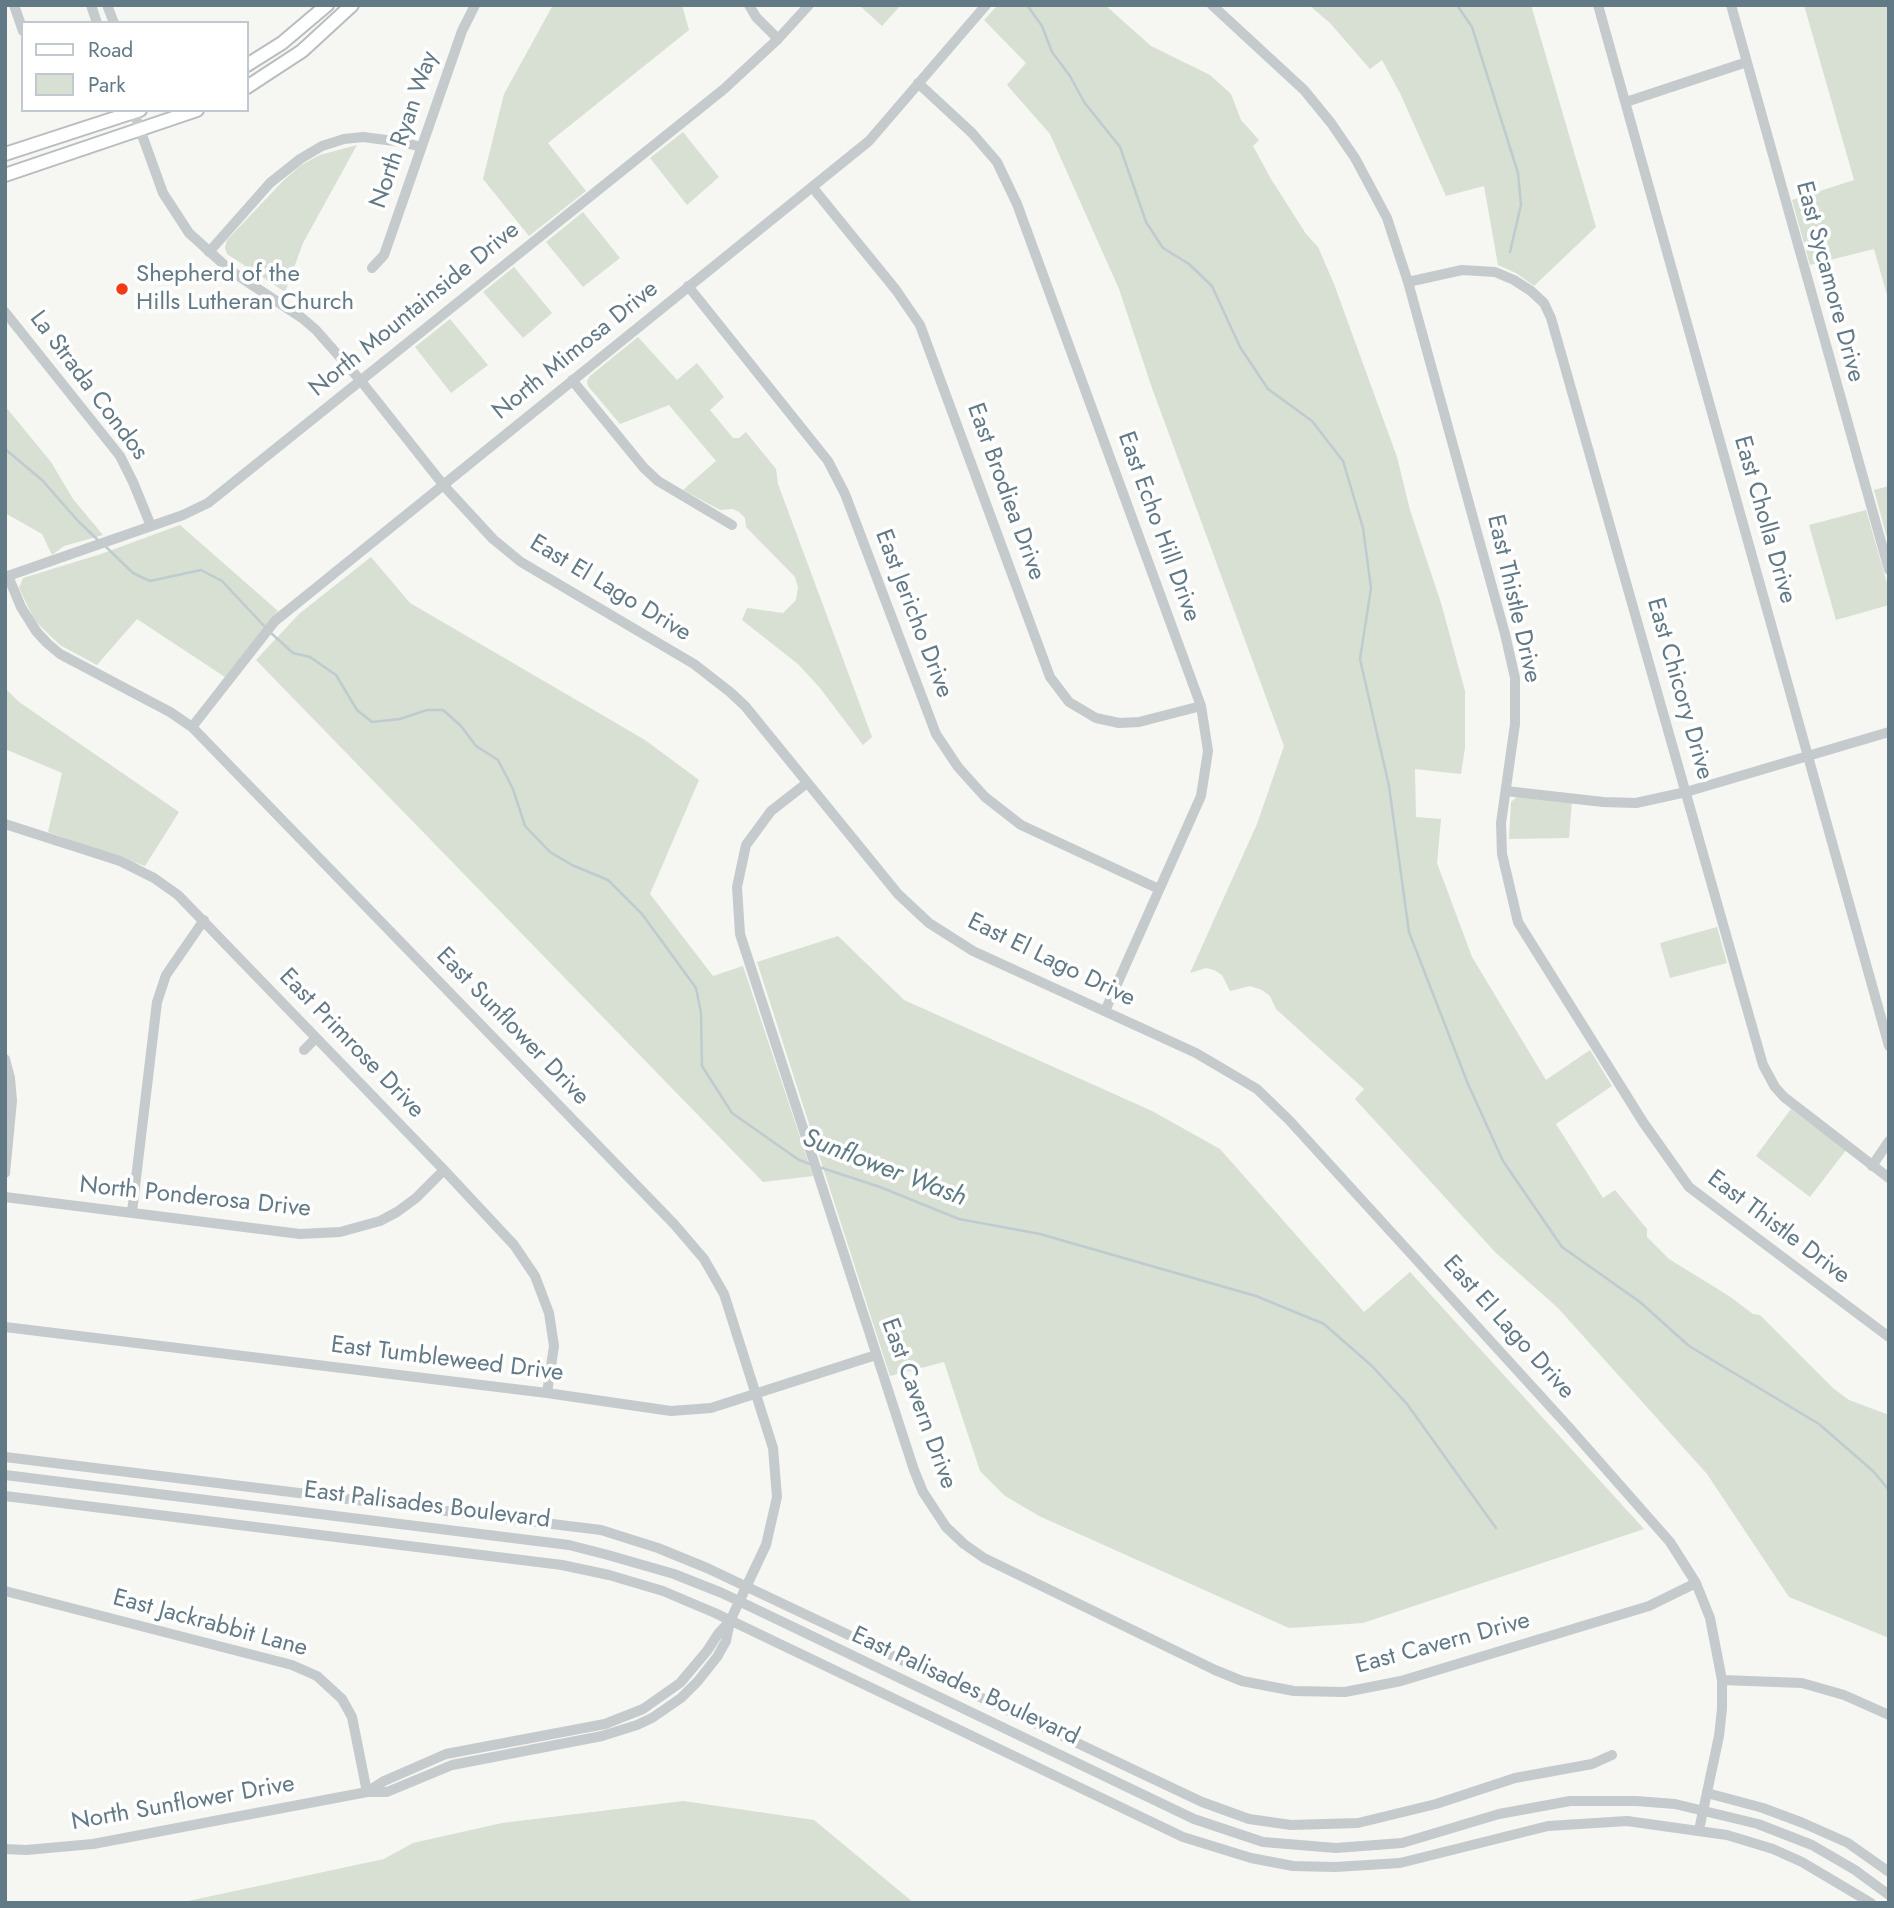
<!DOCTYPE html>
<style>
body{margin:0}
#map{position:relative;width:1894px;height:1908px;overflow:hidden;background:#f6f6f2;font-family:Jost,sans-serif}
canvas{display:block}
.frame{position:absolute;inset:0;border:7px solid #627986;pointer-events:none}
.legend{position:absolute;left:21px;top:21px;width:228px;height:91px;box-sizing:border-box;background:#fff;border:2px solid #c0c9cf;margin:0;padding:9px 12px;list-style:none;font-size:21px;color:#627986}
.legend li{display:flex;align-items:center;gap:14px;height:35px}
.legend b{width:35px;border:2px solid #c0c9cf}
</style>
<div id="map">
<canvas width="1894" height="1908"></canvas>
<div class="frame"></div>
<ul class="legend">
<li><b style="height:9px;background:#fff"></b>Road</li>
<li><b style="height:19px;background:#d8dfd3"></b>Park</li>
</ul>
</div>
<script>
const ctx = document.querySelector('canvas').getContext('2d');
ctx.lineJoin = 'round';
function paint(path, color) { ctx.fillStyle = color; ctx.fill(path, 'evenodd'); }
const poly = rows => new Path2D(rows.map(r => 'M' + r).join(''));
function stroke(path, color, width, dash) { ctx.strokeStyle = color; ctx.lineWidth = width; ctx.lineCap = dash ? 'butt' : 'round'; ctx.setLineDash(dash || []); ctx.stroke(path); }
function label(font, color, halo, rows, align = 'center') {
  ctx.font = font + ' Jost,sans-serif'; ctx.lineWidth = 7; ctx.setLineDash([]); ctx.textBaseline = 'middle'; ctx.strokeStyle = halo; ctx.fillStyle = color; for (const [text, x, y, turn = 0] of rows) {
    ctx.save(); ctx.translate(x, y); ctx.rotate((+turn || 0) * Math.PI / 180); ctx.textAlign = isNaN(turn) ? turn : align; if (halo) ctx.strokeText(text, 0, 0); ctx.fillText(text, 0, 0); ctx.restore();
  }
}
paint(poly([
 [553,5,682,5,689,30,548,143,586,191,529,236,483,179,504,94],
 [859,5,898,5,900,6,882,26],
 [998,5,1105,5,1151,46,1210,75,1231,94,1241,120,1259,140,1253,146,1271,179,1306,234,1318,247,1334,284,1397,457,1410,510,1441,603,1465,691,1465,748,1461,774,1415,769,1416,817,1441,819,1437,863,1472,957,1546,1080,1590,1050,1612,1086,1556,1124,1603,1198,1615,1190,1647,1229,1647,1237,1669,1259,1729,1296,1753,1314,1760,1315,1834,1389,1849,1400,1889,1415,1889,1638,1789,1597,1707,1474,1558,1308,1495,1252,1355,1099,1364,1089,1276,1009,1270,996,1262,990,1250,986,1230,991,1222,975,1214,970,1206,968,1190,973,1257,824,1284,746,1152,388,1119,289,1050,134,1007,85,1026,63,984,20],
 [1309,5,1531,5,1596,227,1534,286,1516,273,1498,265,1484,186,1446,196,1400,93,1382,60,1370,69,1330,23],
 [1804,5,1889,5,1889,302,1874,249,1810,265,1792,200,1854,180],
 [683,132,719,177,687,205,650,158],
 [357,145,303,243,285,292,227,254,225,248,227,240,283,181,301,165,320,155],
 [583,212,620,258,583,287,546,242],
 [514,267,552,313,523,338,483,292],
 [450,319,488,365,451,393,415,347],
 [638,337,677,380,697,363,724,397,710,410,733,438,739,438,746,432,776,469,778,484,872,737,863,745,820,688,798,664,742,620,747,608,783,613,796,600,798,587,795,577,746,527,745,518,739,512,733,509,720,510,683,490,716,461,669,405,620,424,588,386,587,381,590,376],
 [5,406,51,462,73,499,103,535,64,546,52,555,42,534,5,513],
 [1889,486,1889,545,1874,490],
 [1866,510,1889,590,1889,605,1836,620,1809,525],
 [180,525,278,611,225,677,137,619,97,665,60,645,35,621,19,588,23,578,101,554],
 [371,557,410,603,645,740,699,780,650,894,713,976,743,966,813,1176,763,1182,256,660,299,614],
 [5,688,19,702,179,812,145,866,48,832,62,773,5,749],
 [1519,795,1572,801,1569,838,1509,839,1511,802],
 [1717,927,1727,963,1670,978,1660,943],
 [838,936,904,1000,1152,1111,1220,1149,1364,1312,1410,1272,1644,1529,1363,1623,1289,1628,1039,1516,1005,1496,980,1471,944,1362,890,1376,757,962],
 [1791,1109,1846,1150,1810,1197,1756,1156],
 [683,1801,814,1820,914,1903,179,1903,384,1859,413,1843,502,1823]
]), '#d8dfd3');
stroke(poly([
 [1027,5,1042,26,1052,52,1070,76,1084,102,1120,147,1146,222,1163,248,1189,264,1212,286,1240,347,1268,389,1312,421,1343,461,1363,528,1371,588,1360,659,1389,786,1409,932,1468,1084,1503,1161,1562,1247,1640,1302,1689,1346,1819,1424,1873,1471,1889,1490],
 [1457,5,1472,27,1518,173,1521,205,1510,252],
 [5,449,42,480,78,521,99,541],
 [104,545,133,573,150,581,201,570,222,581,266,628],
 [271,633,293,653,310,657,336,675,357,710,372,722,400,719,427,710,443,710,461,726,476,746,498,760,513,789,525,826,550,852,572,865,608,880,642,914,696,988,701,1013,702,1066,732,1113,799,1160,813,1165],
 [819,1167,880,1187,959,1219,1040,1234,1256,1296,1324,1324,1372,1366,1407,1404,1496,1528]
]), '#beccd0', 2.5);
const major = poly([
 [247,65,282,43,327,5],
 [247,87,302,51,352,5],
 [5,154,140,110],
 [5,175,197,110]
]);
stroke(major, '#b8bdc0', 16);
stroke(poly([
 [14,5,23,31],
 [91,5,97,23],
 [107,5,114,23],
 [749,5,756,17,778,39],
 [1212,5,1304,90,1331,123,1355,158,1387,218,1408,282,1505,634,1515,678,1515,724,1501,823,1502,854,1518,922,1643,1122,1689,1187,1889,1337],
 [1598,5,1889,1046],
 [1731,5,1889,570],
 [918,83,972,133,997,162,1017,204,1201,706,1208,751,1201,796,1105,1011],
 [1626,102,1747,62],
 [133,110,163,193,189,233,231,271,302,318,316,330,361,381,445,487,493,539,521,562,694,664,730,692,745,706,898,894,929,923,973,951,1196,1053,1257,1089,1289,1120,1567,1425,1670,1542,1696,1583,1710,1618,1722,1680,1722,1709,1719,1736,1699,1830],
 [813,188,896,290,920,325,1050,677,1069,702,1096,718,1119,723,1139,722,1201,706],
 [209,252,270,183,300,159,322,146,344,139,363,137,402,142,421,147],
 [372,268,384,255,462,31,475,5],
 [1408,282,1462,270,1495,272,1514,280,1531,291,1544,303,1551,318,1763,1065,1775,1087,1784,1097,1889,1178],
 [688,286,828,461,845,494,936,734,958,767,985,797,1021,825,1159,889],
 [5,312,120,456,133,482,151,526],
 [572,380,644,468,658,481,732,525],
 [5,577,183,515,208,503,724,89,778,39,809,5],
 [192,727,275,621,869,141,986,5],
 [807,783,771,811,746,845,737,887,740,934,914,1470,923,1492,946,1527,964,1544,984,1558,1215,1670,1242,1681,1294,1691,1345,1692,1401,1681,1649,1606,1696,1583],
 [1506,791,1603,802,1636,803,1686,792,1889,732],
 [5,824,120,861,154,878,178,895,444,1170,514,1245,535,1276,549,1313,554,1346,547,1393],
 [304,1050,315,1039],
 [5,1059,10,1078,12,1101,5,1173],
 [1872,1166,1889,1141],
 [5,1197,300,1234,340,1232,380,1221,397,1212,416,1198,444,1170],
 [132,1212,157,1002,166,975,204,920],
 [5,1327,547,1393,671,1411,711,1408,876,1355],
 [5,1457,601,1530,658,1548,707,1568,1202,1802,1249,1819,1291,1825,1358,1823,1436,1804,1515,1778,1592,1764,1612,1755],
 [5,1475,569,1545,608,1555,674,1574,722,1593,1194,1819,1263,1842,1336,1848,1402,1843,1499,1814,1570,1801,1636,1801,1675,1804,1758,1824,1812,1845,1855,1870,1889,1895],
 [5,1496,562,1565,609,1575,663,1591,715,1613,1183,1837,1251,1858,1293,1866,1335,1867,1400,1863,1548,1826,1627,1821,1727,1835,1773,1849,1802,1862,1871,1903],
 [5,1591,292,1665,317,1676,342,1699,352,1717,367,1792],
 [1722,1680,1802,1683,1844,1695,1889,1715],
 [367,1792,384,1781,446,1754,605,1724,643,1709,680,1683,707,1651,718,1634,730,1621],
 [1707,1793,1763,1808,1803,1823,1848,1843,1889,1872],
 [5,1849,26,1850,93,1844,367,1792,387,1792,452,1765,602,1736,637,1725,652,1718,681,1698,698,1681,717,1657,726,1641,730,1621,766,1545,777,1497,773,1448,724,1294,704,1259,674,1224,192,727,170,712,60,654,47,643,36,631,21,607,8,576]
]), '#c5cacc', 10);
stroke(major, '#fff', 12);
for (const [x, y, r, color] of [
 [122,289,7,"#f53914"]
]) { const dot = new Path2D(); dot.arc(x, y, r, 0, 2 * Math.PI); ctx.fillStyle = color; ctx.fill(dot); stroke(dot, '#fff', 2.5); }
label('24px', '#627986', '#fff', [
 ["North Ryan Way",405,130,-71],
 ["East Sycamore Drive",1829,282,75],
 ["North Mountainside Drive",415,310,-39],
 ["North Mimosa Drive",576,351,-39],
 ["La Strada Condos",88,386,53],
 ["East Brodiea Drive",1005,492,70],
 ["East Cholla Drive",1764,520,74],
 ["East Echo Hill Drive",1158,527,70],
 ["East El Lago Drive",610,589,31],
 ["East Thistle Drive",1513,599,77],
 ["East Jericho Drive",913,614,69],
 ["East Chicory Drive",1679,689,74],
 ["East El Lago Drive",1051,961,26],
 ["East Sunflower Drive",512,1027,46],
 ["East Primrose Drive",351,1044,46],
 ["North Ponderosa Drive",195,1198,6],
 ["East Thistle Drive",1778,1228,37],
 ["East El Lago Drive",1508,1328,48],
 ["East Tumbleweed Drive",447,1360,7],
 ["East Cavern Drive",918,1404,70],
 ["East Palisades Boulevard",427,1506,7],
 ["East Jackrabbit Lane",210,1624,15],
 ["East Cavern Drive",1443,1644,-15],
 ["East Palisades Boulevard",965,1687,25],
 ["North Sunflower Drive",183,1804,-10]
]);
label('24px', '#627986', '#fff', [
 ["Shepherd of the",136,275],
 ["Hills Lutheran Church",136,303]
], 'left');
label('italic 26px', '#5e7b83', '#fff', [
 ["Sunflower Wash",884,1169,21]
]);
</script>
